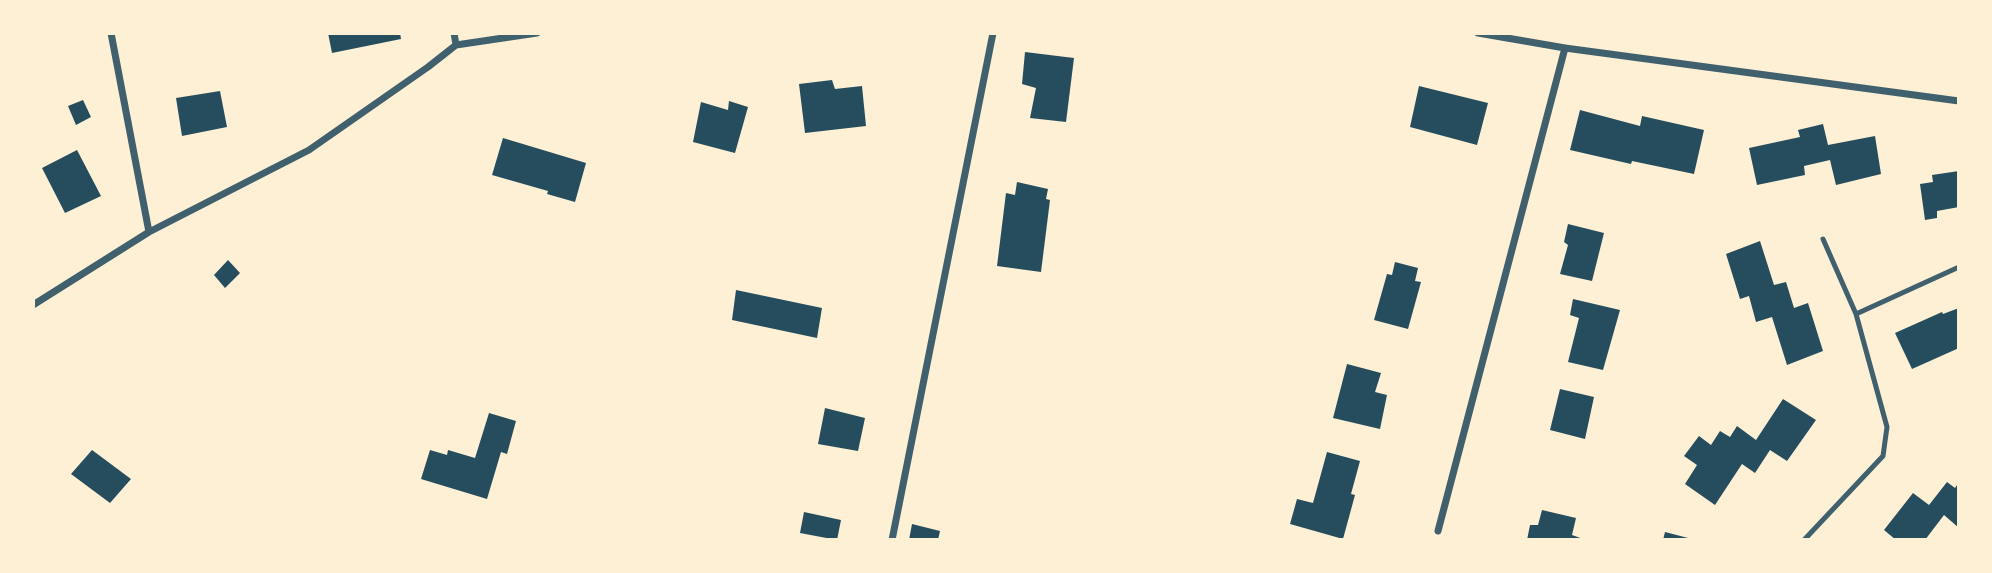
<!DOCTYPE html>
<style>
body{margin:0}
#map{position:relative;width:1992px;height:573px;overflow:hidden;background:#fdf0d5;font-family:Montserrat,sans-serif}
canvas{display:block}
.frame{position:absolute;inset:0;border:35px solid #fdf0d5;pointer-events:none}
</style>
<div id="map">
<canvas width="1992" height="573"></canvas>
<div class="frame"></div>
</div>
<script>
const ctx = document.querySelector('canvas').getContext('2d');
ctx.lineJoin = 'round';
function paint(path, color) { ctx.fillStyle = color; ctx.fill(path, 'evenodd'); }
const poly = rows => new Path2D(rows.map(r => 'M' + r).join(''));
function stroke(path, color, width, dash) { ctx.strokeStyle = color; ctx.lineWidth = width; ctx.lineCap = dash ? 'butt' : 'round'; ctx.setLineDash(dash || []); ctx.stroke(path); }
paint(poly([
 [328,33,400,33,401,39,332,53],
 [1025,52,1074,58,1066,122,1030,118,1036,88,1022,84],
 [832,80,835,89,862,86,866,126,805,133,799,84],
 [1419,86,1488,103,1477,145,1410,127],
 [220,91,227,127,182,136,176,98],
 [83,100,91,117,76,125,68,106],
 [729,101,748,107,735,153,693,142,701,102,728,110],
 [1580,110,1640,126,1642,116,1704,130,1694,174,1632,161,1631,164,1570,150],
 [1823,124,1828,145,1875,136,1881,174,1836,185,1830,160,1804,166,1805,175,1757,185,1749,148,1800,137,1798,130],
 [503,138,586,163,575,202,547,194,548,191,492,175],
 [77,150,101,196,65,213,42,168],
 [1959,171,1959,207,1937,211,1937,218,1925,220,1920,184,1933,182,1932,175],
 [1017,182,1048,189,1046,199,1050,200,1041,272,997,266,1006,193,1015,195],
 [1568,224,1604,233,1592,281,1560,274,1568,245,1564,242],
 [1760,241,1774,285,1786,282,1794,308,1808,303,1823,351,1787,365,1772,317,1756,322,1749,296,1740,299,1726,254],
 [228,260,240,273,225,288,214,275],
 [1395,262,1418,268,1415,281,1421,282,1408,329,1374,320,1387,274,1392,275],
 [736,290,822,308,817,338,732,320],
 [1573,299,1620,310,1603,370,1568,362,1579,318,1570,315],
 [1959,308,1959,348,1912,369,1895,333,1942,312,1943,314],
 [1347,364,1381,373,1375,392,1387,395,1380,429,1333,418],
 [1560,389,1594,397,1585,439,1550,430],
 [1783,399,1816,420,1787,461,1770,450,1755,473,1742,464,1715,505,1685,484,1697,465,1684,456,1699,436,1711,445,1720,431,1730,437,1737,426,1756,440],
 [825,408,865,418,858,451,818,444],
 [489,413,516,421,507,454,501,452,487,499,421,479,430,450,447,455,448,450,475,458],
 [92,450,131,479,110,503,71,474],
 [1327,452,1360,461,1351,494,1355,495,1343,539,1290,524,1297,499,1313,503],
 [1947,482,1955,488,1959,482,1959,528,1944,515,1925,540,1896,540,1884,530,1913,493,1929,505],
 [1542,510,1576,518,1572,535,1586,540,1527,540,1530,525,1538,525],
 [804,512,841,520,837,540,800,533],
 [912,524,940,531,938,540,909,540],
 [1665,532,1692,539,1692,540,1663,540]
]), '#264d5e');
stroke(poly([
 [1823,239,1856,314],
 [1804,540,1883,456,1887,427,1856,314,1959,267]
]), '#3f606c', 5);
stroke(poly([
 [111,33,149,232],
 [454,33,456,45],
 [1478,33,1565,48,1959,101],
 [33,305,149,232,309,150,428,67,456,45,537,33],
 [1438,531,1565,48],
 [892,540,993,33]
]), '#3f606c', 7);
</script>
